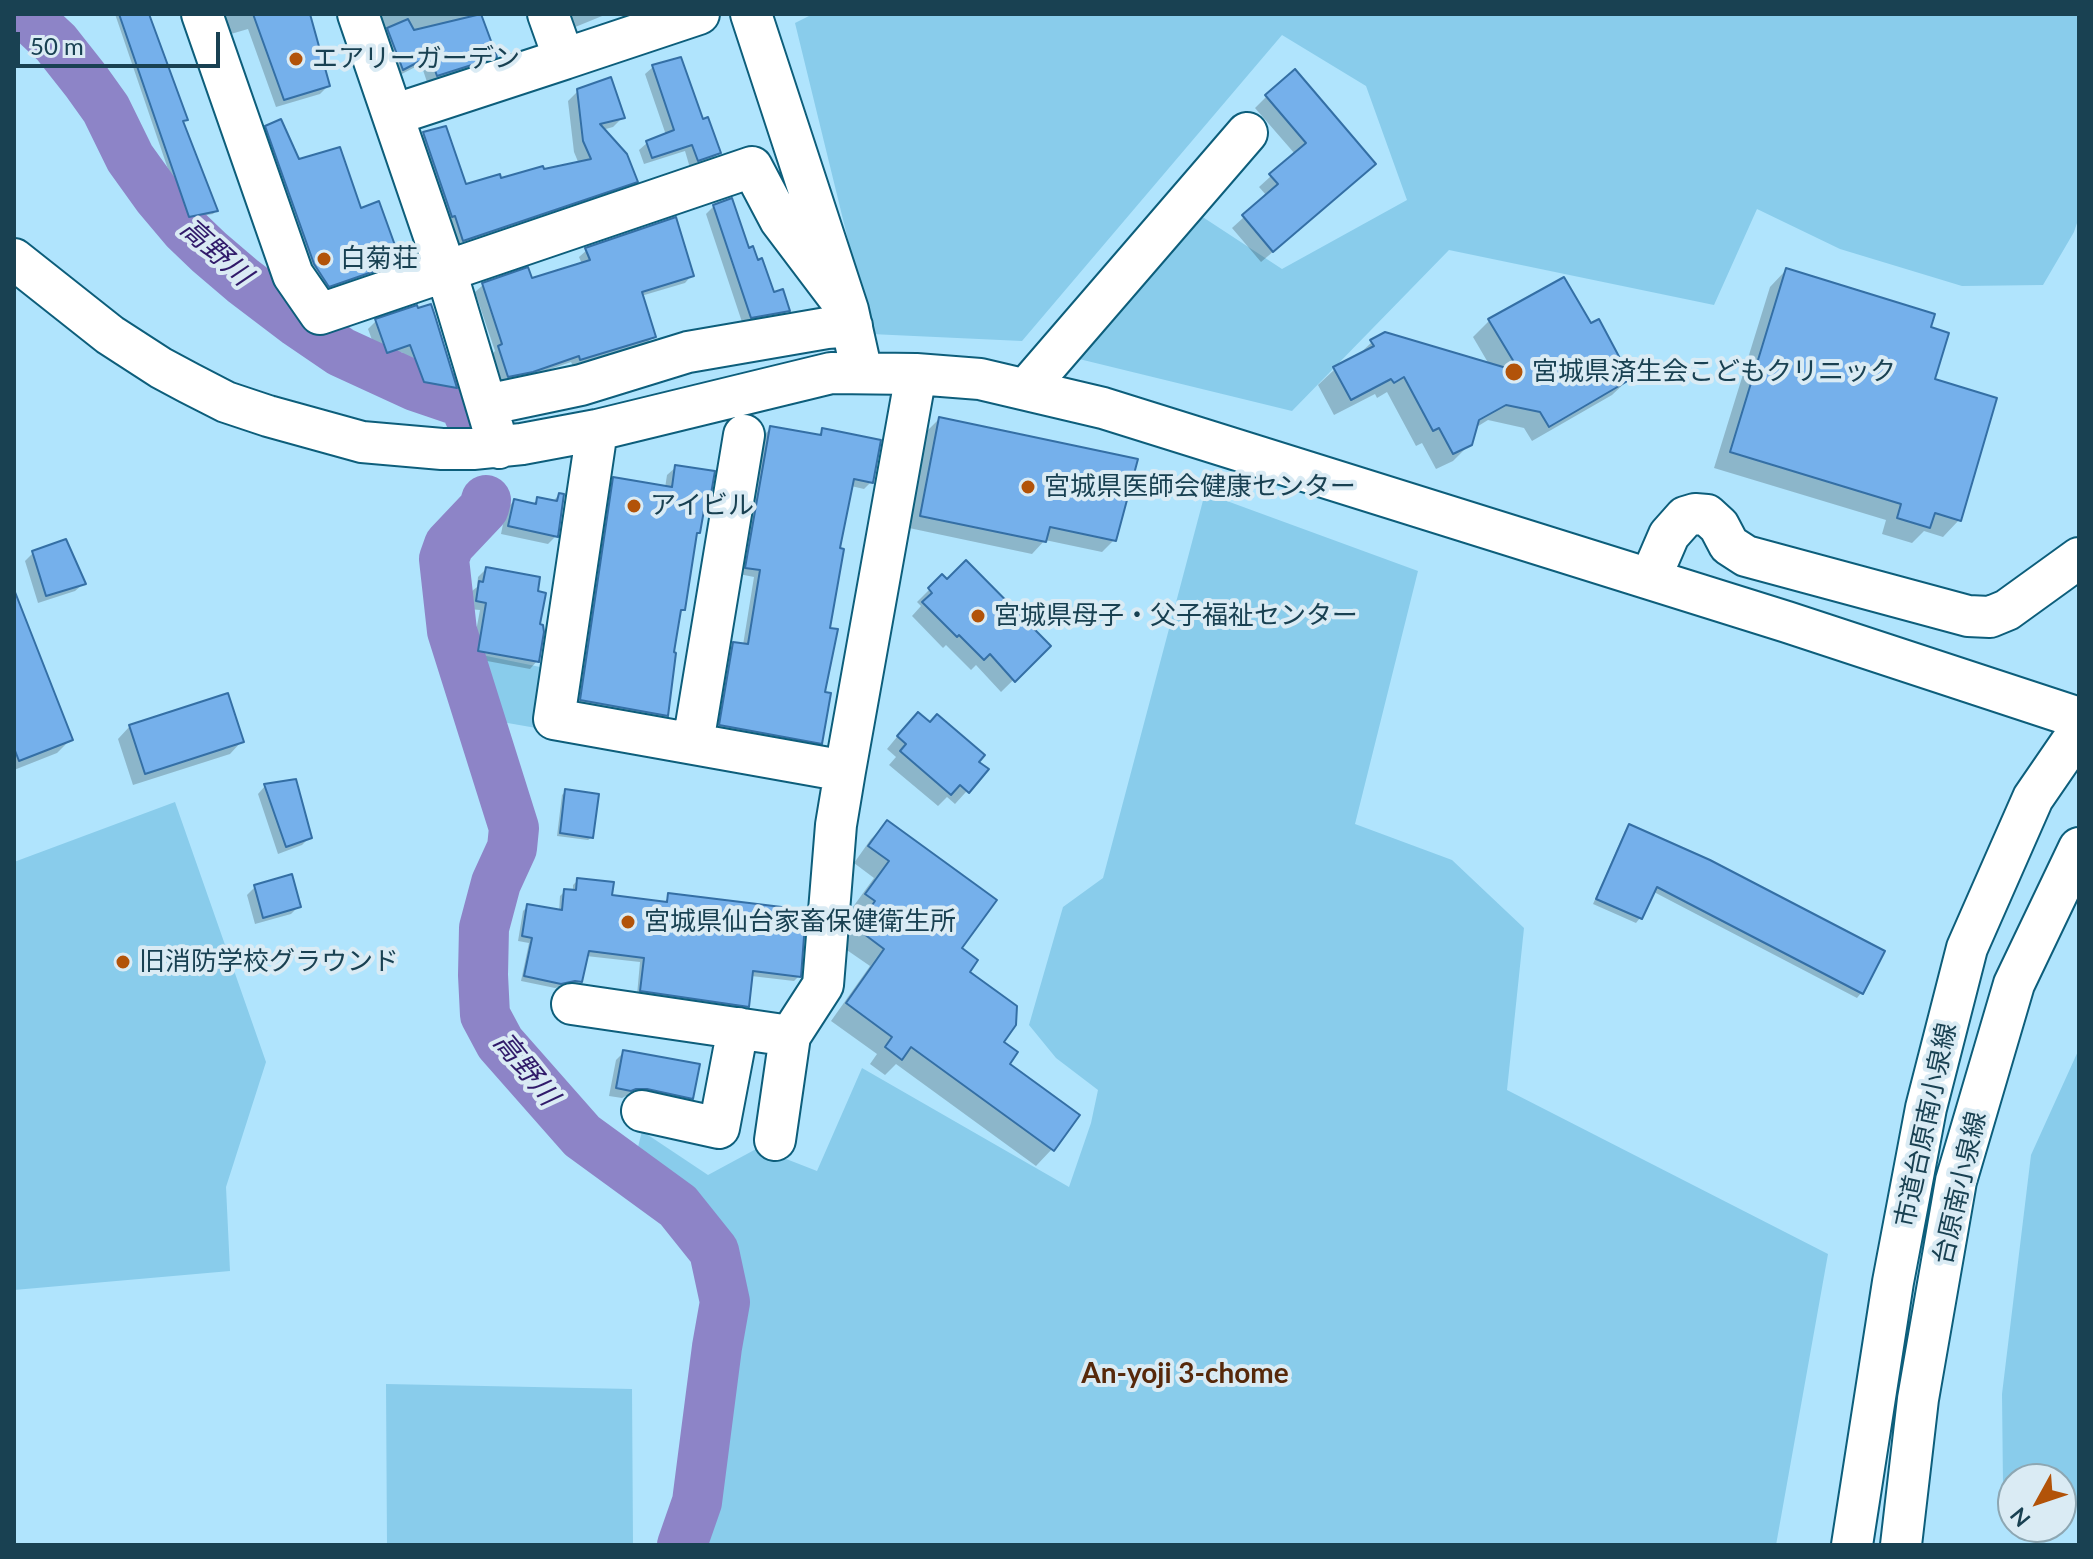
<!DOCTYPE html>
<meta charset="utf-8">
<style>
body{margin:0}
#map{position:relative;width:2093px;height:1559px;overflow:hidden;background:#b0e4fd;font-family:Lato,sans-serif}
canvas{display:block}
.frame{position:absolute;inset:0;border:16px solid #194152;pointer-events:none}
.north{position:absolute;left:1997px;top:1463px;width:80px;height:80px;box-sizing:border-box;background:#daebf4;border:2px solid #8da7b3;border-radius:50%;rotate:230deg;font-size:22px;font-weight:700;line-height:32px;text-align:center;color:#194152}
.north::after{content:'';display:block;margin:auto;width:28px;height:36px;background:#b25309;clip-path:polygon(50% 0,100% 100%,50% 72%,0 100%)}
.scale{position:absolute;left:16px;top:32px;width:204px;height:36px;box-sizing:border-box;border:4px solid #194152;border-top:0;padding-left:10px;font-size:24px;line-height:28px;white-space:nowrap;color:#194152;-webkit-text-stroke:6px #daebf4;paint-order:stroke}
</style>
<div id="map">
<canvas width="2093" height="1559"></canvas>
<div class="frame"></div>
<div class="north">N</div>
<div class="scale">50 m</div>
</div>
<script>
const ctx = document.querySelector('canvas').getContext('2d');
ctx.lineJoin = 'round';
function paint(path, color) { ctx.fillStyle = color; ctx.fill(path, 'evenodd'); }
const poly = rows => new Path2D(rows.map(r => 'M' + r).join(''));
function stroke(path, color, width, dash) { ctx.strokeStyle = color; ctx.lineWidth = width; ctx.lineCap = dash ? 'butt' : 'round'; ctx.setLineDash(dash || []); ctx.stroke(path); }
function label(font, color, halo, rows, align = 'center') {
  ctx.font = font + ' Lato,"Noto Sans JP",sans-serif'; ctx.lineWidth = 8; ctx.setLineDash([]); ctx.textBaseline = 'middle'; ctx.strokeStyle = halo; ctx.fillStyle = color; for (const [text, x, y, turn = 0] of rows) {
    ctx.save(); ctx.translate(x, y); ctx.rotate((+turn || 0) * Math.PI / 180); ctx.textAlign = isNaN(turn) ? turn : align; if (halo) ctx.strokeText(text, 0, 0); ctx.fillText(text, 0, 0); ctx.restore();
  }
}
paint(poly([
 [813,14,2079,14,2079,217,2074,232,2043,285,1962,286,1840,249,1757,209,1714,305,1449,250,1292,411,1075,358,1195,212,1282,269,1407,200,1366,86,1282,35,1022,341,871,334,795,23],
 [1205,493,1418,571,1355,824,1452,860,1524,928,1507,1090,1828,1254,1776,1545,702,1545,705,1502,731,1299,719,1245,689,1204,633,1167,642,1131,708,1175,758,1148,817,1171,862,1068,1069,1187,1091,1123,1098,1090,1056,1058,1029,1025,1063,907,1103,878],
 [477,654,545,668,542,729,502,722],
 [175,802,266,1062,226,1187,230,1271,14,1290,14,862],
 [2079,1049,2079,1506,2061,1501,2061,1479,2013,1479,2013,1487,2003,1485,2002,1394,2031,1155],
 [386,1384,632,1389,633,1545,387,1545]
]), '#89cceb');
paint(poly([
 [115,14,147,14,185,119,182,123,216,211,213,214,185,219],
 [216,14,305,14,328,86,320,94,276,107,248,29,224,36],
 [370,14,480,14,495,56,485,66,428,85,421,64,394,78],
 [562,14,607,14,568,30],
 [621,14,638,14,623,19],
 [653,67,702,122,718,153,711,161,690,168,685,151,644,164,639,150,647,143,666,135,645,74],
 [578,91,623,117,613,127,602,130,635,181,626,191,453,250,414,144,424,134,465,187,579,164,574,152,568,101],
 [1267,96,1362,176,1261,262,1232,228,1267,196,1259,187,1295,154,1255,108],
 [266,128,298,161,360,210,399,262,386,274,316,298,254,140],
 [714,206,748,250,772,295,787,311,780,318,743,325,706,214],
 [587,250,692,275,685,283,641,296,654,336,646,344,573,366,571,362,524,378,501,383,491,355,495,351,475,292,483,285,530,280,582,264,579,257],
 [1786,270,1929,329,1933,381,1959,520,1943,537,1924,531,1912,543,1882,534,1886,520,1714,468,1770,287],
 [416,308,455,387,447,394,416,390,402,352,379,359,368,329,376,321],
 [1490,320,1591,326,1629,379,1612,395,1532,441,1524,428,1488,420,1475,428,1470,444,1453,461,1436,469,1422,443,1416,446,1387,392,1377,398,1375,394,1334,415,1318,385,1335,369,1355,358,1372,342,1490,366,1473,337],
 [939,419,1114,540,1102,552,1045,540,1032,554,909,528,927,431],
 [771,428,817,436,823,430,871,482,864,489,851,486,838,550,828,629,821,743,814,750,713,732,727,651,734,644,743,645,754,577,739,574,764,435],
 [676,467,709,493,704,498,698,532,695,536,683,610,678,614,667,715,658,724,573,708,605,487,614,479,665,488,667,475],
 [559,495,556,536,548,544,501,534,506,509,514,501,532,505,538,499,552,502],
 [33,553,83,584,75,591,38,603,25,561],
 [486,569,538,626,537,661,530,669,471,658,480,610,469,609,472,591,477,587,478,577],
 [942,577,1048,646,1001,692,976,665,971,670,946,645,943,648,912,616,921,606,917,602],
 [14,596,71,739,57,753,14,770],
 [130,726,242,741,230,754,133,785,118,739],
 [906,726,977,762,986,770,955,804,947,797,938,806,889,765,896,757,887,749],
 [265,786,310,837,302,845,278,854,258,794],
 [566,791,592,837,588,840,557,836,562,795],
 [887,823,959,949,967,972,1007,1064,1052,1149,1036,1166,896,1064,885,1075,870,1064,877,1054,831,1021,870,966,841,946,860,918,850,911,874,878,854,863,871,839],
 [1630,827,1861,993,1857,998,1652,891,1640,918,1636,923,1593,904,1625,831],
 [578,880,610,897,664,903,669,896,799,976,794,981,751,976,747,1006,742,1011,637,995,640,962,586,956,580,981,575,986,568,985,555,988,521,981,529,943,518,941,523,911,528,906,559,912,560,896,565,891,573,892,573,885],
 [255,887,299,906,291,914,255,924,247,895],
 [624,1052,691,1098,684,1106,638,1096,626,1096,622,1098,609,1096,616,1060]
]), '#0003');
stroke(poly([
 [25,14,56,43,86,81,106,109,130,158,158,197,185,229,209,252,243,281,297,322,341,352,415,386,465,403,469,415],
 [486,500,484,508,449,545,444,559,452,631,514,828,512,848,496,883,484,928,483,975,485,1015,500,1043,582,1136,678,1206,714,1251,725,1302,717,1347,697,1502,682,1545]
]), '#8d84c7', 50);
const building = poly([
 [119,14,149,14,188,120,183,121,218,211,189,217,119,14],
 [253,14,310,14,330,86,284,100,253,14],
 [481,14,497,57,437,76,430,56,403,70,387,28,408,19,414,30,481,14],
 [681,57,703,119,708,117,721,153,698,161,692,145,652,158,646,141,674,130,652,65,681,57],
 [1295,69,1376,164,1273,252,1242,215,1278,184,1269,174,1306,143,1265,95,1295,69],
 [611,77,625,118,600,124,627,154,638,182,463,241,455,216,452,217,423,132,446,126,466,184,500,174,501,178,543,166,544,169,591,159,583,141,577,89,611,77],
 [281,119,299,159,340,147,361,208,379,201,401,262,329,287,314,264,265,126,281,119],
 [732,198,749,248,753,246,758,260,762,258,774,292,783,289,790,311,751,318,713,205,732,198],
 [676,217,694,276,642,292,656,337,580,360,579,356,533,372,508,377,498,346,502,344,482,283,528,267,532,278,590,260,585,248,676,217],
 [1786,268,1935,314,1931,327,1949,333,1935,379,1997,398,1961,521,1935,513,1930,528,1897,518,1901,504,1730,452,1786,268],
 [1564,277,1591,323,1599,319,1631,379,1549,427,1540,412,1506,405,1479,420,1472,445,1453,454,1439,428,1433,431,1404,377,1394,383,1391,379,1351,400,1333,367,1374,346,1370,340,1385,332,1520,372,1488,319,1564,277],
 [431,304,435,316,457,388,424,382,410,345,387,353,375,319,417,305,418,308,431,304],
 [939,417,1138,459,1116,541,1050,527,1046,542,920,516,939,417],
 [770,426,821,435,822,428,881,440,873,483,854,479,840,548,844,549,830,628,838,629,825,692,831,693,822,744,719,725,733,642,748,644,760,570,745,568,770,426],
 [675,465,715,471,711,494,707,493,700,533,697,533,685,610,681,610,674,652,676,653,668,716,580,700,613,477,672,487,675,465],
 [559,493,564,494,558,537,508,526,514,499,536,504,537,497,557,501,559,493],
 [66,539,86,584,46,596,32,551,66,539],
 [966,560,1051,646,1015,682,990,654,984,660,959,635,957,637,922,602,932,593,928,588,942,574,947,579,966,560],
 [486,567,540,577,538,591,546,593,540,624,543,625,544,632,539,662,478,651,486,603,476,601,479,581,483,582,486,567],
 [14,592,15,592,73,740,19,761,14,748,14,592],
 [228,693,244,742,145,774,129,725,228,693],
 [918,712,930,722,937,714,985,755,979,762,989,769,969,793,960,785,951,795,900,751,906,744,897,736,918,712],
 [296,779,312,838,286,847,264,784,296,779],
 [565,789,599,794,593,838,560,833,565,789],
 [887,820,997,900,962,948,978,960,970,972,1017,1006,1016,1025,1004,1042,1018,1052,1010,1064,1080,1115,1054,1151,911,1047,902,1060,885,1047,892,1037,846,1003,884,949,856,928,875,901,865,894,889,861,868,846,887,820],
 [1629,824,1710,860,1885,951,1863,994,1657,887,1642,919,1596,899,1629,824],
 [292,874,301,907,263,918,254,885,292,874],
 [577,878,614,882,612,895,667,902,668,893,806,910,801,977,753,971,749,1007,640,991,644,958,589,951,582,982,575,981,561,984,524,976,532,938,522,936,527,904,562,910,564,889,576,890,577,878],
 [623,1050,700,1064,693,1099,647,1089,636,1089,631,1091,616,1088,623,1050]
]);
paint(building, '#75b0eb');
stroke(building, '#346fa5', 2);
const minor = poly([
 [202,14,293,275,320,314,752,167,780,220,848,310],
 [358,14,446,271,499,448],
 [548,14,564,59,699,14],
 [751,14,848,310,862,373],
 [393,115,564,59],
 [14,259,110,335,161,368,189,383,226,402,268,416,362,442,442,449,473,449,522,444,597,430,831,373,916,374,980,379,1103,408,1787,622,2079,718],
 [1026,389,1247,133],
 [486,405,581,385,688,352,827,328,852,326],
 [597,430,554,719,845,771,916,374],
 [1650,579,1669,535,1685,517,1695,514,1707,515,1719,526,1729,545,1746,556,1968,616,1990,617,2007,610,2079,558],
 [693,743,744,435],
 [572,1004,790,1036,823,985,836,825,845,771],
 [642,1111,719,1128,738,1028],
 [775,1140,790,1036],
 [1852,1545,1893,1282,1926,1108,1967,948,2033,798,2079,731],
 [1901,1545,1918,1399,1956,1181,2014,984,2079,848]
]);
stroke(minor, '#0d5e7b', 44);
stroke(minor, '#fff', 40);
for (const [x, y, r, color] of [
 [296,59,8,"#b25309"],
 [324,259,8,"#b25309"],
 [1514,372,10,"#b25309"],
 [1028,487,8,"#b25309"],
 [634,506,8,"#b25309"],
 [978,616,8,"#b25309"],
 [628,922,8,"#b25309"],
 [123,962,8,"#b25309"]
]) { const dot = new Path2D(); dot.arc(x, y, r, 0, 2 * Math.PI); ctx.fillStyle = color; ctx.fill(dot); stroke(dot, '#daebf4', 3); }
label('26px', '#194152', '#daebf4', [
 ["エアリーガーデン",312,59],
 ["白菊荘",340,259],
 ["宮城県済生会こどもクリニック",1532,372],
 ["宮城県医師会健康センター",1044,487],
 ["アイビル",650,506],
 ["宮城県母子・父子福祉センター",994,616],
 ["宮城県仙台家畜保健衛生所",644,922],
 ["旧消防学校グラウンド",139,962]
], 'left');
label('26px', '#194152', '#daebf4', [
 ["市道台原南小泉線",1926,1125,-78],
 ["台原南小泉線",1960,1188,-77]
]);
label('italic 28px', '#311b6a', '#daebf4', [
 ["高野川",216,252,42],
 ["高野川",526,1069,51]
]);
label('bold 28px', '#57280a', '#daebf4', [
 ["An-yoji 3-chome",1185,1374]
]);
</script>
